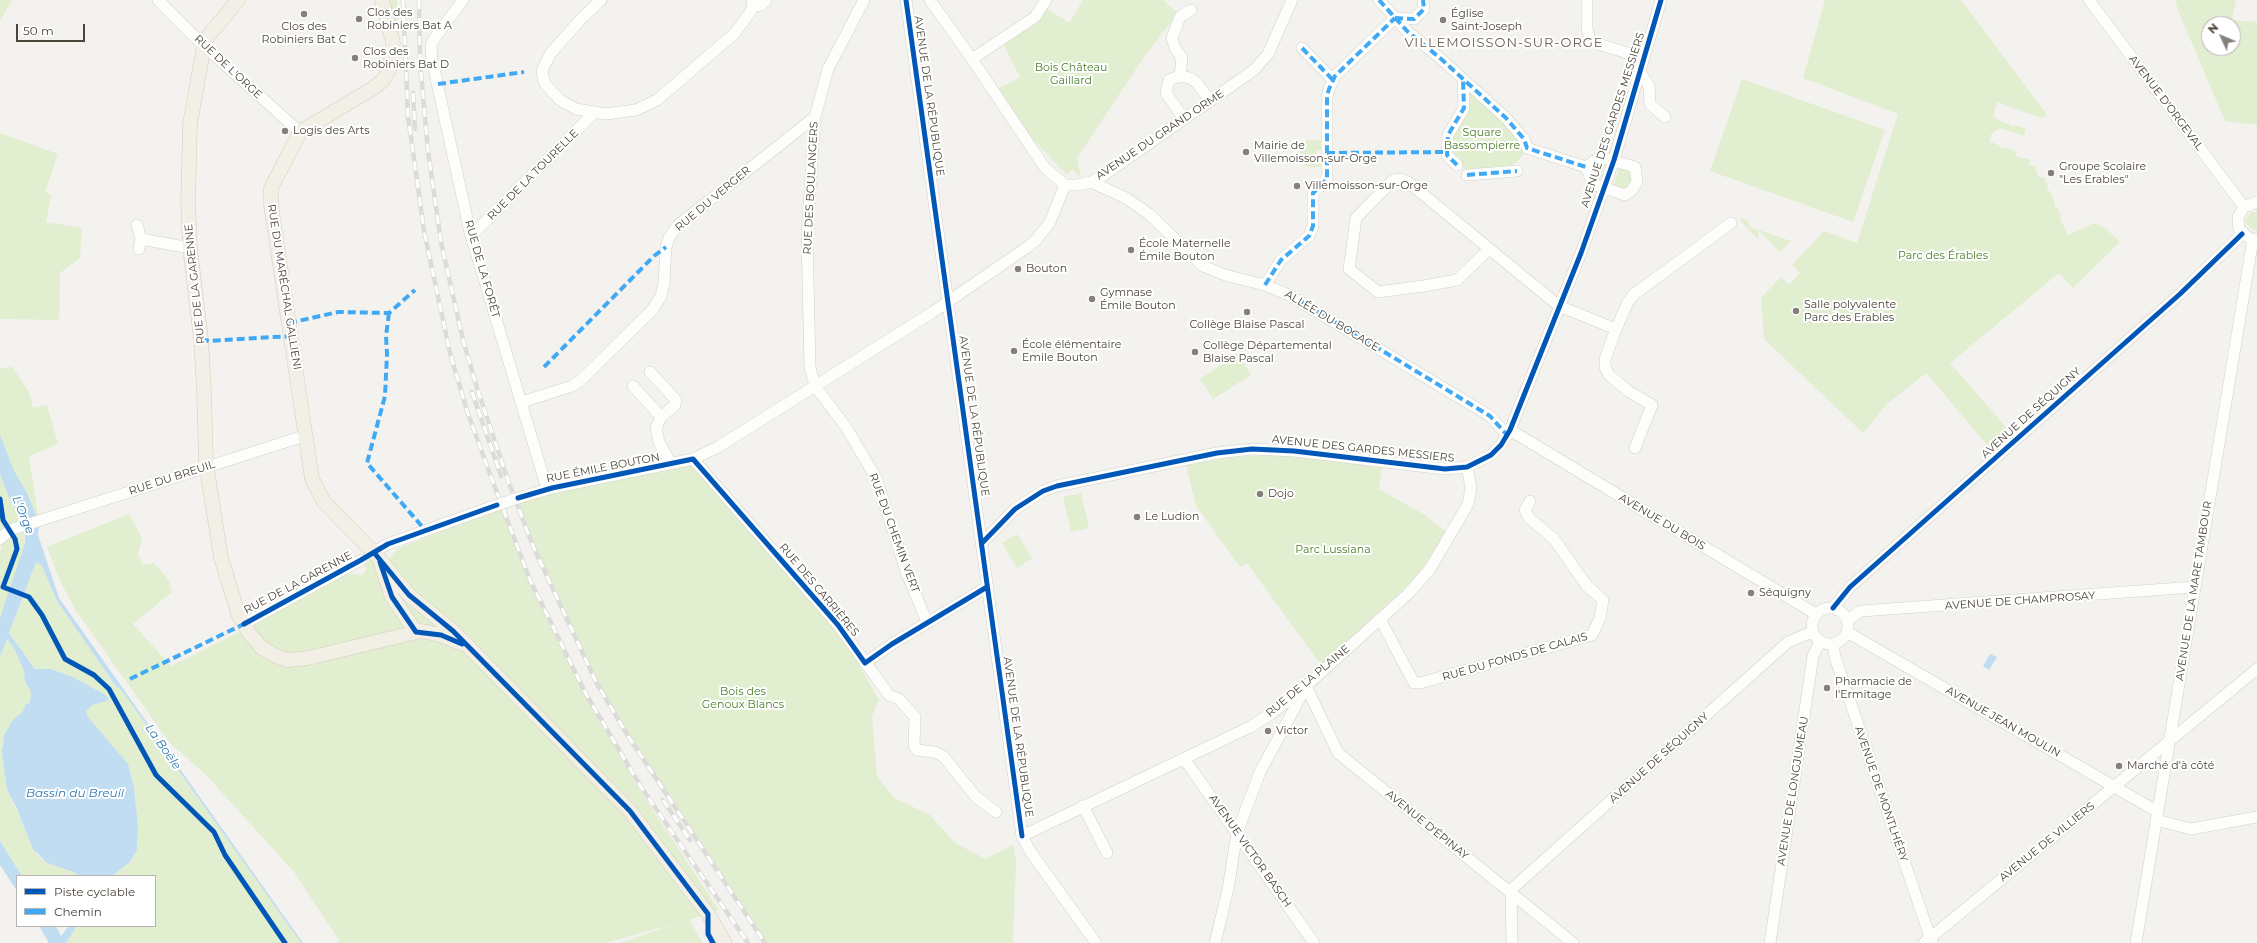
<!DOCTYPE html>
<meta charset="utf-8">
<style>
body{margin:0}
#map{position:relative;width:2257px;height:943px;overflow:hidden;background:#f4f2ee;font-family:Montserrat,sans-serif}
canvas{display:block}
.legend{position:absolute;left:16px;top:875px;width:140px;height:52px;box-sizing:border-box;background:#fff;border:1px solid #b7b4b0;margin:0;padding:5px 7px;list-style:none;font-size:12px;color:#4b4439}
.legend li{display:flex;align-items:center;gap:8px;height:20px}
.legend b{width:20px;border:1px solid #b7b4b0}
.north{position:absolute;left:2201px;top:16px;width:40px;height:40px;box-sizing:border-box;background:#fff;border:1px solid #b7b4b0;border-radius:50%;rotate:314deg;font-size:11px;font-weight:700;line-height:16px;text-align:center;color:#4b4439}
.north::after{content:'';display:block;margin:auto;width:14px;height:18px;background:#868178;clip-path:polygon(50% 0,100% 100%,50% 72%,0 100%)}
.scale{position:absolute;left:16px;top:24px;width:69px;height:18px;box-sizing:border-box;border:2px solid #4b4439;border-top:0;padding-left:5px;font-size:12px;line-height:14px;white-space:nowrap;color:#4b4439;-webkit-text-stroke:3px #fff;paint-order:stroke}
</style>
<div id="map">
<canvas width="2257" height="943"></canvas>
<ul class="legend">
<li><b style="height:5px;background:#0057b8"></b>Piste cyclable</li>
<li><b style="height:5px;background:#3fa9f5"></b>Chemin</li>
</ul>
<div class="north">N</div>
<div class="scale">50 m</div>
</div>
<script>
const ctx = document.querySelector('canvas').getContext('2d');
ctx.lineJoin = 'round';
function paint(path, color) { ctx.fillStyle = color; ctx.fill(path, 'evenodd'); }
const poly = rows => new Path2D(rows.map(r => 'M' + r).join(''));
function stroke(path, color, width, dash) { ctx.strokeStyle = color; ctx.lineWidth = width; ctx.lineCap = dash ? 'butt' : 'round'; ctx.setLineDash(dash || []); ctx.stroke(path); }
function label(font, color, halo, rows, align = 'center') {
  ctx.font = font + ' Montserrat,sans-serif'; ctx.lineWidth = 4; ctx.setLineDash([]); ctx.textBaseline = 'middle'; ctx.strokeStyle = halo; ctx.fillStyle = color; for (const [text, x, y, turn = 0] of rows) {
    ctx.save(); ctx.translate(x, y); ctx.rotate((+turn || 0) * Math.PI / 180); ctx.textAlign = isNaN(turn) ? turn : align; if (halo) ctx.strokeText(text, 0, 0); ctx.fillText(text, 0, 0); ctx.restore();
  }
}
paint(poly([
 [0,0,12,0,0,21],
 [385,0,397,0,399,36,395,36],
 [1083,0,1163,0,1178,13,1144,57,1077,158,1081,178,1072,169,1067,175,1029,135,996,90,1020,77,1003,44,1045,7,1069,23],
 [1825,0,1961,0,2047,115,2043,118,2038,117,1997,102,1993,117,2014,127,2015,125,2026,129,2024,136,2000,128,1991,134,1989,145,1991,142,2001,146,2002,149,2004,147,2017,152,2016,156,2030,160,2029,166,2035,165,2038,177,2044,177,2048,187,2047,190,2050,191,2055,203,2054,206,2057,207,2061,216,2060,219,2068,235,2094,223,2104,227,2120,242,2073,288,2059,273,1950,363,2013,435,1993,452,1926,373,1887,404,1863,433,1764,339,1761,298,1781,277,1789,285,1800,273,1792,265,1824,231,1857,243,1898,114,1803,78],
 [2175,0,2236,0,2232,20,2257,22,2257,125,2225,121,2179,13],
 [2209,24,2233,24,2233,48,2209,48],
 [1463,79,1527,148,1520,159,1509,168,1468,172,1447,152,1457,121],
 [1742,79,1885,130,1853,222,1710,171],
 [0,133,58,154,45,192,51,195,46,222,82,228,80,258,60,273,59,320,0,319],
 [1307,140,1323,140,1323,150,1318,150,1316,153,1318,156,1323,157,1323,167,1307,167,1300,160,1300,147],
 [1606,160,1599,182,1594,180,1591,167],
 [1620,165,1635,174,1625,193,1613,187],
 [2251,212,2257,212,2257,230,2251,229,2246,223,2246,219],
 [1741,218,1747,220,1750,227,1791,241,1780,252,1759,231,1758,239,1740,220],
 [1237,354,1251,375,1213,399,1200,379],
 [12,367,29,392,33,408,47,405,58,444,29,456,39,521,25,532,23,555,0,618,0,552,3,540,0,530,0,368],
 [1267,455,1295,456,1382,467,1379,489,1425,515,1446,532,1417,577,1321,665,1247,563,1240,567,1196,506,1186,465,1230,457],
 [693,459,810,596,852,653,879,700,872,716,877,776,894,798,930,815,954,842,985,859,1013,845,1016,861,1013,943,765,943,741,907,628,736,596,682,533,546,517,500],
 [1081,493,1089,528,1071,532,1063,497],
 [502,507,530,580,586,694,640,791,719,910,689,920,703,943,620,943,678,923,605,943,336,943,339,940,294,872,206,775,169,742,74,608,60,581,47,547,129,514,142,538,138,555,143,565,154,563,169,581,172,592,133,624,171,666,239,632,244,636,254,623,348,573,362,575,366,570,365,563,373,559,388,560,397,549],
 [1017,534,1032,558,1017,568,1002,543],
 [36,561,42,566,57,601,117,688,119,687,125,695,301,943,66,943,77,926,155,926,155,876,112,876,130,862,134,855,137,850,138,826,134,788,128,764,88,717,86,711,93,705,109,700,106,695,73,677,51,669,35,669,9,633],
 [6,639,15,650,24,671,25,681,31,692,30,703,26,704,23,711,8,727,2,743,7,790,38,856,47,863,76,873,78,876,22,876,0,841,0,656]
]), '#e1eecf');
paint(poly([
 [0,435,14,471,28,495,36,515,39,527,38,535,59,598,303,943,301,943,125,695,119,687,117,688,57,601,42,566,36,562,9,633,35,669,51,669,73,677,106,695,109,700,93,705,86,711,88,717,128,764,134,788,138,826,137,850,134,855,130,862,112,876,78,876,76,873,47,863,33,849,17,809,7,790,2,752,4,735,12,721,23,711,26,704,30,703,31,692,25,681,24,671,15,650,7,639,0,656,0,618,25,543,25,532,21,519,10,500,0,474],
 [1990,654,1997,657,1989,670,1983,666],
 [0,841,22,876,17,876,17,891,0,865],
 [39,926,56,926,61,936,69,926,77,926,66,943,49,943]
]), '#c0ddf1');
const minor = poly([
 [158,0,204,46,300,132],
 [463,0,434,39,431,45,432,60,470,232,547,489],
 [601,0,581,19,551,53,542,70,543,78,546,85,560,100,576,109,606,114,636,110,657,100,734,34,749,14,753,7,752,0],
 [864,0,828,69,815,117,807,235,810,367,815,386,846,427,876,478,907,574,927,622],
 [906,0,1022,836,1030,851,1096,943],
 [930,0,972,59,1045,168,1065,185,1077,185,1091,182,1101,177,1254,70,1268,54,1292,0],
 [1379,0,1407,31,1440,58,1506,118,1524,139,1527,148,1586,167],
 [1587,0,1587,29,1590,39,1598,44,1644,58],
 [2089,0,2244,207],
 [753,7,761,5,766,0],
 [1395,18,1414,19,1424,9,1423,0],
 [1302,48,1333,80],
 [972,59,1035,17,1046,0],
 [1640,72,1649,86,1650,104,1665,117],
 [1180,76,1182,58,1175,48,1172,38,1180,17,1191,10],
 [1184,119,1166,93,1169,80,1180,76,1190,78,1197,83,1210,101],
 [1600,157,1635,167,1637,182,1632,190,1625,195,1593,184,1586,167,1600,157],
 [1457,165,1447,155,1448,135,1464,108,1463,79],
 [1467,175,1517,171],
 [1091,182,1126,198,1149,214,1203,266,1225,275,1265,285,1289,295,1490,416,1507,435],
 [137,225,141,239,139,249],
 [470,232,477,230,594,113],
 [2249,238,2239,229,2238,217,2244,207,2257,202],
 [141,239,190,248],
 [1489,249,1457,280,1424,286,1378,292,1349,269,1356,218,1393,180,1401,179,1408,182,1559,306,1616,329,1628,302,1633,295,1731,223],
 [1265,285,1281,260,1309,236,1313,226,1313,193,1327,179,1327,96,1329,89,1335,76,1395,18],
 [1616,329,1605,359,1605,367,1609,375,1628,391,1652,405,1635,448],
 [650,372,676,400,675,405,661,417,656,428,659,442,671,464],
 [633,386,661,417],
 [522,402,572,386,580,381,653,309,661,296,664,283,666,247,669,238,677,226,815,117],
 [1510,430,1816,614],
 [693,459,838,625,889,695,899,699,915,717,914,746,917,750,934,752,943,756,976,797,996,812],
 [518,498,552,488,693,459,718,447,933,312,1029,246,1036,240,1050,222,1065,185],
 [0,539,10,530,304,436],
 [982,543,1015,509,1043,491,1057,486,1217,453,1252,449,1294,451,1445,469,1467,467,1491,455,1501,445,1510,430,1581,253,1614,160,1661,0],
 [373,552,388,544,497,505],
 '1812 626a18 18 0 1 1 36 0a18 18 0 1 1-36 0Z',
 [1833,608,1850,587,2180,294,2242,234],
 [1380,619,1414,683,1420,683,1592,635,1600,618,1603,600,1587,586,1554,539,1529,518,1525,510,1530,501],
 [1847,620,1861,611,2195,587],
 [244,624,361,560],
 [1847,632,2158,812],
 [1833,644,1835,657,1932,943],
 [865,663,892,644,987,587],
 [1306,686,1338,753,1573,943],
 [1185,760,1314,943],
 [1083,806,1107,853],
 [2156,820,2191,829,2257,817],
 [1022,836,1250,727,1271,714,1306,686,1408,594,1430,569,1468,504,1471,488,1467,467],
 [1215,943,1228,889,1237,833,1260,772,1301,696,1298,692],
 [1512,943,1511,892,1514,887,1788,642,1812,632],
 [1770,943,1813,656,1820,642],
 [1924,943,2257,669],
 [2136,943,2253,239]
]);
const major = poly([
 [238,0,205,40,190,124,188,203,190,248,201,339,204,391,206,463,221,558,239,616,249,633,262,648,278,657,288,660,308,658,421,631,441,635,460,643],
 [382,0,393,43,390,69,383,80,375,87,300,132,271,188,271,205,312,479,324,502,378,557,409,595,453,631,630,811,708,914,725,943],
 [381,564,392,597,416,632]
]);
stroke(minor, '#d2d0cb', 12);
stroke(major, '#d6cebb', 15);
stroke(minor, '#fdfdfc', 11);
stroke(major, '#f2efe6', 14);
const rail = poly([
 [403,0,408,116,424,231,450,353,467,411,491,477,530,580,586,694,641,787,748,943],
 [419,0,420,61,428,151,441,242,463,340,477,388,510,486,533,546,596,682,628,736,765,943],
 [413,93,415,129],
 [472,392,501,476],
 [663,800,690,840]
]);
stroke(rail, '#dbdbda', 4.5);
stroke(rail, '#fff', 3, [9]);
const minorBridge = poly([
 [497,505,518,498]
]);
stroke(minorBridge, '#d2d0cb', 12, []);
stroke(minorBridge, '#fdfdfc', 11);
stroke(poly([
 [1379,0,1407,31,1440,58,1506,118,1524,139,1527,148,1586,167],
 [1395,18,1414,19,1424,9,1423,0],
 [1302,48,1333,80],
 [438,84,524,72],
 [1327,153,1447,152],
 [1457,165,1447,155,1448,135,1464,108,1463,79],
 [1467,175,1517,171],
 [1265,285,1281,260,1309,236,1313,226,1313,193,1327,179,1327,96,1329,89,1335,76,1395,18],
 [1302,302,1490,416,1507,435],
 [389,313,386,336,387,354,385,396,367,463,426,531],
 [289,323,338,312,389,313,415,290],
 [201,339,209,341,291,336],
 [544,367,654,256,666,247],
 [130,679,244,624]
]), '#3fa9f5', 4, [8, 4]);
stroke(poly([
 [906,0,1022,836],
 [518,498,552,488,693,459,838,625,865,663,892,644,987,587],
 [0,499,3,520,15,539,17,549,3,587,29,597,42,615,65,659,94,675,109,689,156,775,214,832,225,855,285,943],
 [982,543,1015,509,1043,491,1057,486,1217,453,1252,449,1294,451,1445,469,1467,467,1491,455,1501,445,1510,430,1581,253,1614,160,1661,0],
 [376,555,409,595,453,631,630,811,708,914,708,934,713,943],
 [380,562,392,597,416,632,441,635,462,644],
 [1833,608,1850,587,2180,294,2242,234],
 [244,624,361,560,388,544,497,505]
]), '#0057b8', 5);
for (const [x, y, r, color] of [
 [304,14,4,"#868178"],
 [359,19,4,"#868178"],
 [1443,20,4,"#868178"],
 [355,58,4,"#868178"],
 [285,131,4,"#868178"],
 [1246,152,4,"#868178"],
 [2051,173,4,"#868178"],
 [1297,186,4,"#868178"],
 [1131,250,4,"#868178"],
 [1018,269,4,"#868178"],
 [1092,299,4,"#868178"],
 [1796,311,4,"#868178"],
 [1247,312,4,"#868178"],
 [1014,351,4,"#868178"],
 [1195,352,4,"#868178"],
 [1260,494,4,"#868178"],
 [1137,517,4,"#868178"],
 [1751,593,4,"#868178"],
 [1827,688,4,"#868178"],
 [1268,731,4,"#868178"],
 [2119,766,4,"#868178"]
]) { const dot = new Path2D(); dot.arc(x, y, r, 0, 2 * Math.PI); ctx.fillStyle = color; ctx.fill(dot); stroke(dot, '#fff', 1.5); }
label('11px', '#4b4439', '#fff', [
 ["Clos des",367,13],
 ["Robiniers Bat A",367,26],
 ["Église",1451,14],
 ["Saint-Joseph",1451,27],
 ["Clos des",304,27,"center"],
 ["Robiniers Bat C",304,40,"center"],
 ["Clos des",363,52],
 ["Robiniers Bat D",363,65],
 ["Logis des Arts",293,131],
 ["Mairie de",1254,146],
 ["Villemoisson-sur-Orge",1254,159],
 ["Groupe Scolaire",2059,167],
 ["\"Les Erables\"",2059,180],
 ["Villemoisson-sur-Orge",1305,186],
 ["École Maternelle",1139,244],
 ["Émile Bouton",1139,257],
 ["Bouton",1026,269],
 ["Gymnase",1100,293],
 ["Émile Bouton",1100,306],
 ["Salle polyvalente",1804,305],
 ["Parc des Erables",1804,318],
 ["Collège Blaise Pascal",1247,325,"center"],
 ["École élémentaire",1022,345],
 ["Emile Bouton",1022,358],
 ["Collège Départemental",1203,346],
 ["Blaise Pascal",1203,359],
 ["Dojo",1268,494],
 ["Le Ludion",1145,517],
 ["Séquigny",1759,593],
 ["Pharmacie de",1835,682],
 ["l'Ermitage",1835,695],
 ["Victor",1276,731],
 ["Marché d'à côté",2127,766]
], 'left');
label('11px', '#4b4439', '#fff', [
 ["RUE DE L'ORGE",228,67,43],
 ["AVENUE DE LA RÉPUBLIQUE",929,96,82],
 ["AVENUE D'ORGEVAL",2166,103,53],
 ["AVENUE DES GARDES MESSIERS",1613,120,-72],
 ["AVENUE DU GRAND ORME",1160,135,-34],
 ["RUE DE LA TOURELLE",533,175,-45],
 ["RUE DES BOULANGERS",811,188,-87],
 ["RUE DU VERGER",713,199,-40],
 ["RUE DE LA FORÊT",482,269,74],
 ["RUE DE LA GARENNE",195,284,-96],
 ["RUE DU MARÉCHAL GALLIENI",284,287,81],
 ["ALLÉE DU BOCAGE",1332,321,31],
 ["AVENUE DE SÉQUIGNY",2031,413,-42],
 ["AVENUE DE LA RÉPUBLIQUE",974,416,82],
 ["AVENUE DES GARDES MESSIERS",1363,449,6],
 ["RUE ÉMILE BOUTON",603,468,-11],
 ["RUE DU BREUIL",172,478,-18],
 ["AVENUE DU BOIS",1662,522,31],
 ["RUE DU CHEMIN VERT",894,533,70],
 ["RUE DE LA GARENNE",298,583,-28],
 ["RUE DES CARRIÈRES",819,590,50],
 ["AVENUE DE LA MARE TAMBOUR",2194,591,-81],
 ["AVENUE DE CHAMPROSAY",2020,601,-4],
 ["RUE DU FONDS DE CALAIS",1515,657,-16],
 ["RUE DE LA PLAINE",1308,681,-40],
 ["AVENUE JEAN MOULIN",2003,722,30],
 ["AVENUE DE LA RÉPUBLIQUE",1018,737,82],
 ["AVENUE DE SÉQUIGNY",1659,758,-42],
 ["AVENUE DE LONGJUMEAU",1793,791,-81],
 ["AVENUE DE MONTLHÉRY",1881,794,71],
 ["AVENUE D'ÉPINAY",1427,825,39],
 ["AVENUE DE VILLIERS",2047,842,-39],
 ["AVENUE VICTOR BASCH",1250,851,55]
]);
label('11px', '#4a7f2a', '#fff', [
 ["Bois Château",1071,68],
 ["Gaillard",1071,81],
 ["Square",1482,133],
 ["Bassompierre",1482,146],
 ["Parc des Érables",1943,256],
 ["Parc Lussiana",1333,550],
 ["Bois des",743,692],
 ["Genoux Blancs",743,705]
]);
label('italic 12px', '#2e7ab2', '#fff', [
 ["L'Orge",23,515,68],
 ["La Boële",163,747,55],
 ["Bassin du Breuil",75,793]
]);
ctx.letterSpacing = '1px';
label('13px', '#6e6250', '#fff', [
 ["VILLEMOISSON-SUR-ORGE",1504,43]
]);
ctx.letterSpacing = '0px';
</script>
